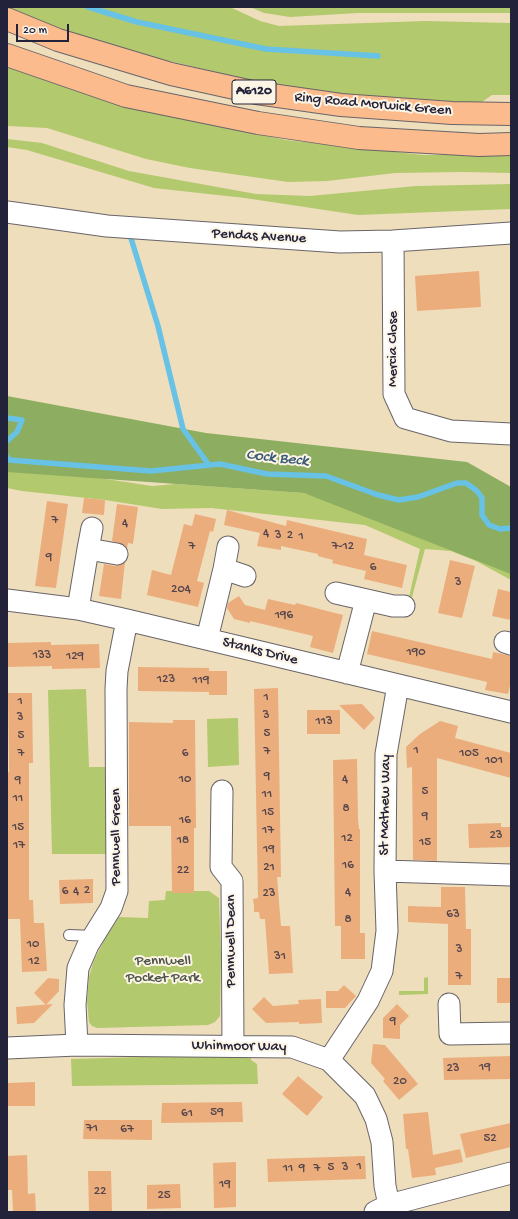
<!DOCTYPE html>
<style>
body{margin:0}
#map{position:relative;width:518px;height:1219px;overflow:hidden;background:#eedebc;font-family:"Gochi Hand",sans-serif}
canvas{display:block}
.frame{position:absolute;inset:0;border:8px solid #22223b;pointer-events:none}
.scale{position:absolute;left:16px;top:24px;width:53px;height:18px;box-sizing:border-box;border:2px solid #22223b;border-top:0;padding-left:5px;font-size:12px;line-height:14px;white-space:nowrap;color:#22223b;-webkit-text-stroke:3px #fcf5e5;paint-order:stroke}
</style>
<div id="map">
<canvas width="518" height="1219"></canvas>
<div class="frame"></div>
<div class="scale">20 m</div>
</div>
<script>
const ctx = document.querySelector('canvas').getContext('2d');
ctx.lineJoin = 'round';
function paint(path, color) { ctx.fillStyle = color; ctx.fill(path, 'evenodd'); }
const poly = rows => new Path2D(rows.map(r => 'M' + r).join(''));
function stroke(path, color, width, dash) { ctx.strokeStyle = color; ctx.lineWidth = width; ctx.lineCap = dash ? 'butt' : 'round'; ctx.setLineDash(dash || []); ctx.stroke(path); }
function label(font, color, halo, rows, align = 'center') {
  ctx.font = font + ' "Gochi Hand",sans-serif'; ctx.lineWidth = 4; ctx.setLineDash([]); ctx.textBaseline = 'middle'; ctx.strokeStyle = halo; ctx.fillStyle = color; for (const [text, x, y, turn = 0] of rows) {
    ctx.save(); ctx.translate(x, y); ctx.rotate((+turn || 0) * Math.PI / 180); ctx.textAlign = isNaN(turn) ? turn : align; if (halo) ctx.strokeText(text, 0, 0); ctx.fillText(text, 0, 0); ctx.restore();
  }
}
paint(poly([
 [7,7,230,7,260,21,279,26,425,21,511,23,511,95,492,95,479,104,366,97,265,84,116,48,7,10],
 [250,7,511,7,511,13,358,13,290,17,264,13],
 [7,63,76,90,164,115,286,140,423,155,511,155,511,173,463,172,395,173,327,181,288,182,190,168,146,159,47,128,7,126],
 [7,139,42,143,129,171,256,194,310,196,416,186,511,184,511,209,358,215,245,198,154,188,27,150,7,147],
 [7,464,152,486,176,484,304,493,511,546,511,580,476,561,451,551,425,549,412,597,409,597,420,549,365,525,211,508,162,509,105,500,22,491,7,488],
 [86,689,89,767,117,767,118,854,52,854,48,690],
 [238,718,239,765,208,767,207,719],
 [166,891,209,891,219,898,221,956,220,1016,215,1022,208,1025,97,1028,92,1026,89,1022,87,1001,89,977,94,960,106,937,119,917,148,918,149,901,165,900],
 [428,977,428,994,399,995,399,991,424,991,424,978],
 [251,1054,251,1060,257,1064,258,1084,72,1086,71,1059]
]), '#b2c96d');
paint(poly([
 [7,396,206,433,467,462,511,487,511,574,304,493,7,472]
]), '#8dad60');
stroke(poly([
 [88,7,137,22,266,49,378,56],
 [130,235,158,326,183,429,209,465],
 [7,418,22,420,17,432,7,441],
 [7,457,9,460,151,471,220,464,267,474,326,476,378,495,399,500,418,497,457,483,466,483,477,491,482,498,482,515,489,525,500,529,511,528]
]), '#67c2e5', 5.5);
paint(poly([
 [479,271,481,307,417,311,415,276],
 [84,498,105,500,104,515,82,513],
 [47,501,68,504,56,588,35,586],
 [117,504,138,507,133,544,128,543,127,548,124,545,112,541],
 [227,510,286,526,287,520,367,539,364,555,407,565,402,588,364,579,366,571,332,563,333,560,318,556,318,554,281,546,281,550,257,546,260,533,224,525],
 [195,514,216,519,213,532,210,531,197,581,204,583,198,607,147,595,152,570,171,575,184,524,192,526],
 [450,560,475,566,462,618,438,613],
 [125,562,121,599,99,596,104,564,115,566],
 [498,589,511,592,511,620,492,616],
 [239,596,245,605,265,610,268,599,295,605,296,603,343,615,333,653,310,647,313,636,250,621,250,623,234,619,227,608,228,603],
 [372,631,492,659,493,652,511,656,511,681,508,694,485,690,487,682,367,654],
 [51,642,51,645,99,644,100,668,52,669,52,666,7,667,7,643],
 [138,667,209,668,209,671,227,671,227,695,209,695,209,692,138,691],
 [278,688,281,877,277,877,281,926,290,926,293,973,269,974,265,919,260,919,259,912,254,912,254,906,253,899,258,898,254,689],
 [8,693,32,693,33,763,29,763,29,900,33,900,34,923,44,923,47,971,22,972,20,919,8,919,7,911,7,773,9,772],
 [362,704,375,718,364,730,339,705],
 [307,710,340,710,340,734,307,734],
 [173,720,195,720,196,828,194,828,194,893,172,893,171,826,129,826,129,722,173,723],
 [440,721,458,726,455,738,511,753,511,778,437,758,437,861,413,860,412,767,407,768,406,747,420,734],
 [357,759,358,819,359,829,360,829,360,933,365,933,365,959,341,959,341,926,335,926,333,760],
 [501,823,501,827,511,827,511,847,469,848,468,824],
 [93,879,93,903,60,904,59,880],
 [441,887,465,887,466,929,471,929,471,985,448,985,448,924,408,922,408,906,441,907],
 [48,978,59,979,59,991,46,1005,34,993],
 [497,978,511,978,511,1003,497,1003],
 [344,985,356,996,345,1008,326,1008,326,991,338,991],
 [264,997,273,1006,299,1004,298,1000,321,999,322,1023,299,1024,299,1022,266,1023,252,1009],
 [53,1004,34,1023,17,1024,16,1007],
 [397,1004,409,1016,400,1025,400,1039,383,1038,383,1018],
 [373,1044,385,1045,418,1084,399,1100,383,1081,385,1079,371,1063],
 [511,1056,511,1079,444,1080,443,1058],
 [298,1076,323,1097,307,1116,282,1094],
 [35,1082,35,1106,8,1106,8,1083],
 [242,1102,243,1122,161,1123,162,1103],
 [428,1112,433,1155,460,1149,463,1162,435,1168,436,1175,412,1178,408,1149,406,1149,403,1114],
 [84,1120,152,1120,152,1140,83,1139],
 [511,1123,511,1147,466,1158,460,1134],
 [27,1155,28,1194,35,1193,36,1212,13,1212,12,1190,7,1190,7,1156],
 [365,1156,366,1179,268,1182,267,1159],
 [236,1162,236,1207,214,1208,213,1163],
 [88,1171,111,1171,112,1212,89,1212],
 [180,1184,181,1208,147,1209,147,1185]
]), '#ecad7d');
const service = poly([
 [69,935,94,936]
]);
const minor = poly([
 [7,212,107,226,340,242,393,241,511,233],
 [393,241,394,394,405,418,451,431,511,434],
 [88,549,92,528],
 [224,569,228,547],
 [336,593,393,606,404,606],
 [7,600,78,609,127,620,511,712],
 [78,609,88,549,117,554],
 [207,639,224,569,245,576],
 [505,642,511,644],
 [347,673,366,600],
 [398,685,386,754,385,871,511,875],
 [222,791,221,867,232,881,233,1046],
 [449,1004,450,1034,511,1033],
 [77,1045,75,1005,78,968,88,945,111,908,117,891,116,689,117,671,127,620],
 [7,1048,77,1045,292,1047,329,1060,365,1096,376,1119,382,1142,385,1186,389,1205],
 [329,1060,368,1001,382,971,387,931,385,871],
 [375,1212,389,1205,511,1173]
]);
const trunk = poly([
 [7,19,58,40,171,74,257,93,341,105,452,113,511,114],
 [7,55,126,96,258,123,359,138,479,145,511,144]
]);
stroke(service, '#696468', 12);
stroke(minor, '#696468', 23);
stroke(trunk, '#696468', 24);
stroke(service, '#fff', 10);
stroke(minor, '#fff', 21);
stroke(trunk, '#fbbb8c', 22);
label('13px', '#54454c', null, [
 ["7",55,521],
 ["4",125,524],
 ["4",266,534],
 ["3",278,536],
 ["2",290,536],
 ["1",301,537],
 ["7",192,547],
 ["7-12",343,547],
 ["9",49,558],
 ["6",373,568],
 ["3",458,583],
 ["204",181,590],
 ["196",284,616],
 ["190",416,653],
 ["133",42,656],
 ["129",75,657],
 ["123",166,680],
 ["119",201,681],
 ["1",266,698],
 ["1",20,702],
 ["3",266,716],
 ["3",20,718],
 ["113",324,722],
 ["5",267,734],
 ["5",21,736],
 ["1",416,751],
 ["7",267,752],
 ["7",21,754],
 ["6",185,754],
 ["105",469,754],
 ["101",494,761],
 ["9",267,777],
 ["10",185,780],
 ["4",345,780],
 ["9",18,781],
 ["5",425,792],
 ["11",267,795],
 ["11",18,799],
 ["8",346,809],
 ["15",268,813],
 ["9",425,817],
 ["16",185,821],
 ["15",18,828],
 ["17",268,831],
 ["23",496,836],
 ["12",347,839],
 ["18",183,841],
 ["15",425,843],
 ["17",19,846],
 ["19",269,850],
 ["16",348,866],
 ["21",269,868],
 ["22",183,871],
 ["2",87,891],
 ["6",65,892],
 ["4",76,892],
 ["4",348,893],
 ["23",269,894],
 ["63",453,915],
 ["8",348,920],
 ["10",33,945],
 ["3",459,950],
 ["31",280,957],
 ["12",34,962],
 ["7",459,977],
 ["9",393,1022],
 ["19",485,1068],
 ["23",453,1069],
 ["20",400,1082],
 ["59",217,1113],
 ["61",187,1114],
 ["71",92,1129],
 ["67",127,1130],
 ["52",490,1139],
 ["1",359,1167],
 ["5",331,1168],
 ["3",345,1168],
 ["11",288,1169],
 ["9",302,1169],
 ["7",317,1169],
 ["19",225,1185],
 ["22",100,1192],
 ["25",164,1196]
]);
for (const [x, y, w] of [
 [254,92,44]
]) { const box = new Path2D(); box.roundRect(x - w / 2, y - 12, w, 24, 3); ctx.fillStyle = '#fcf5e5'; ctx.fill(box); stroke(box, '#22223b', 1); }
label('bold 14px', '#22223b', null, [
 ["A6120",254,92]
]);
label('15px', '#22223b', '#fcf5e5', [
 ["Ring Road Morwick Green",373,105,5],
 ["Pendas Avenue",259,237,3],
 ["Mercia Close",394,349,-90],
 ["Stanks Drive",260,652,14],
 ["St Mathew Way",386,805,-89],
 ["Pennwell Green",117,837,-90],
 ["Pennwell Dean",232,941,-90],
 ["Whinmoor Way",239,1047,1]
]);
label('15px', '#4d544a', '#fcf5e5', [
 ["Pennwell",163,962],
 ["Pocket Park",163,979]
]);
label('italic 16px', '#3a5a76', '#fcf5e5', [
 ["Cock Beck",277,459,6]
]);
</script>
